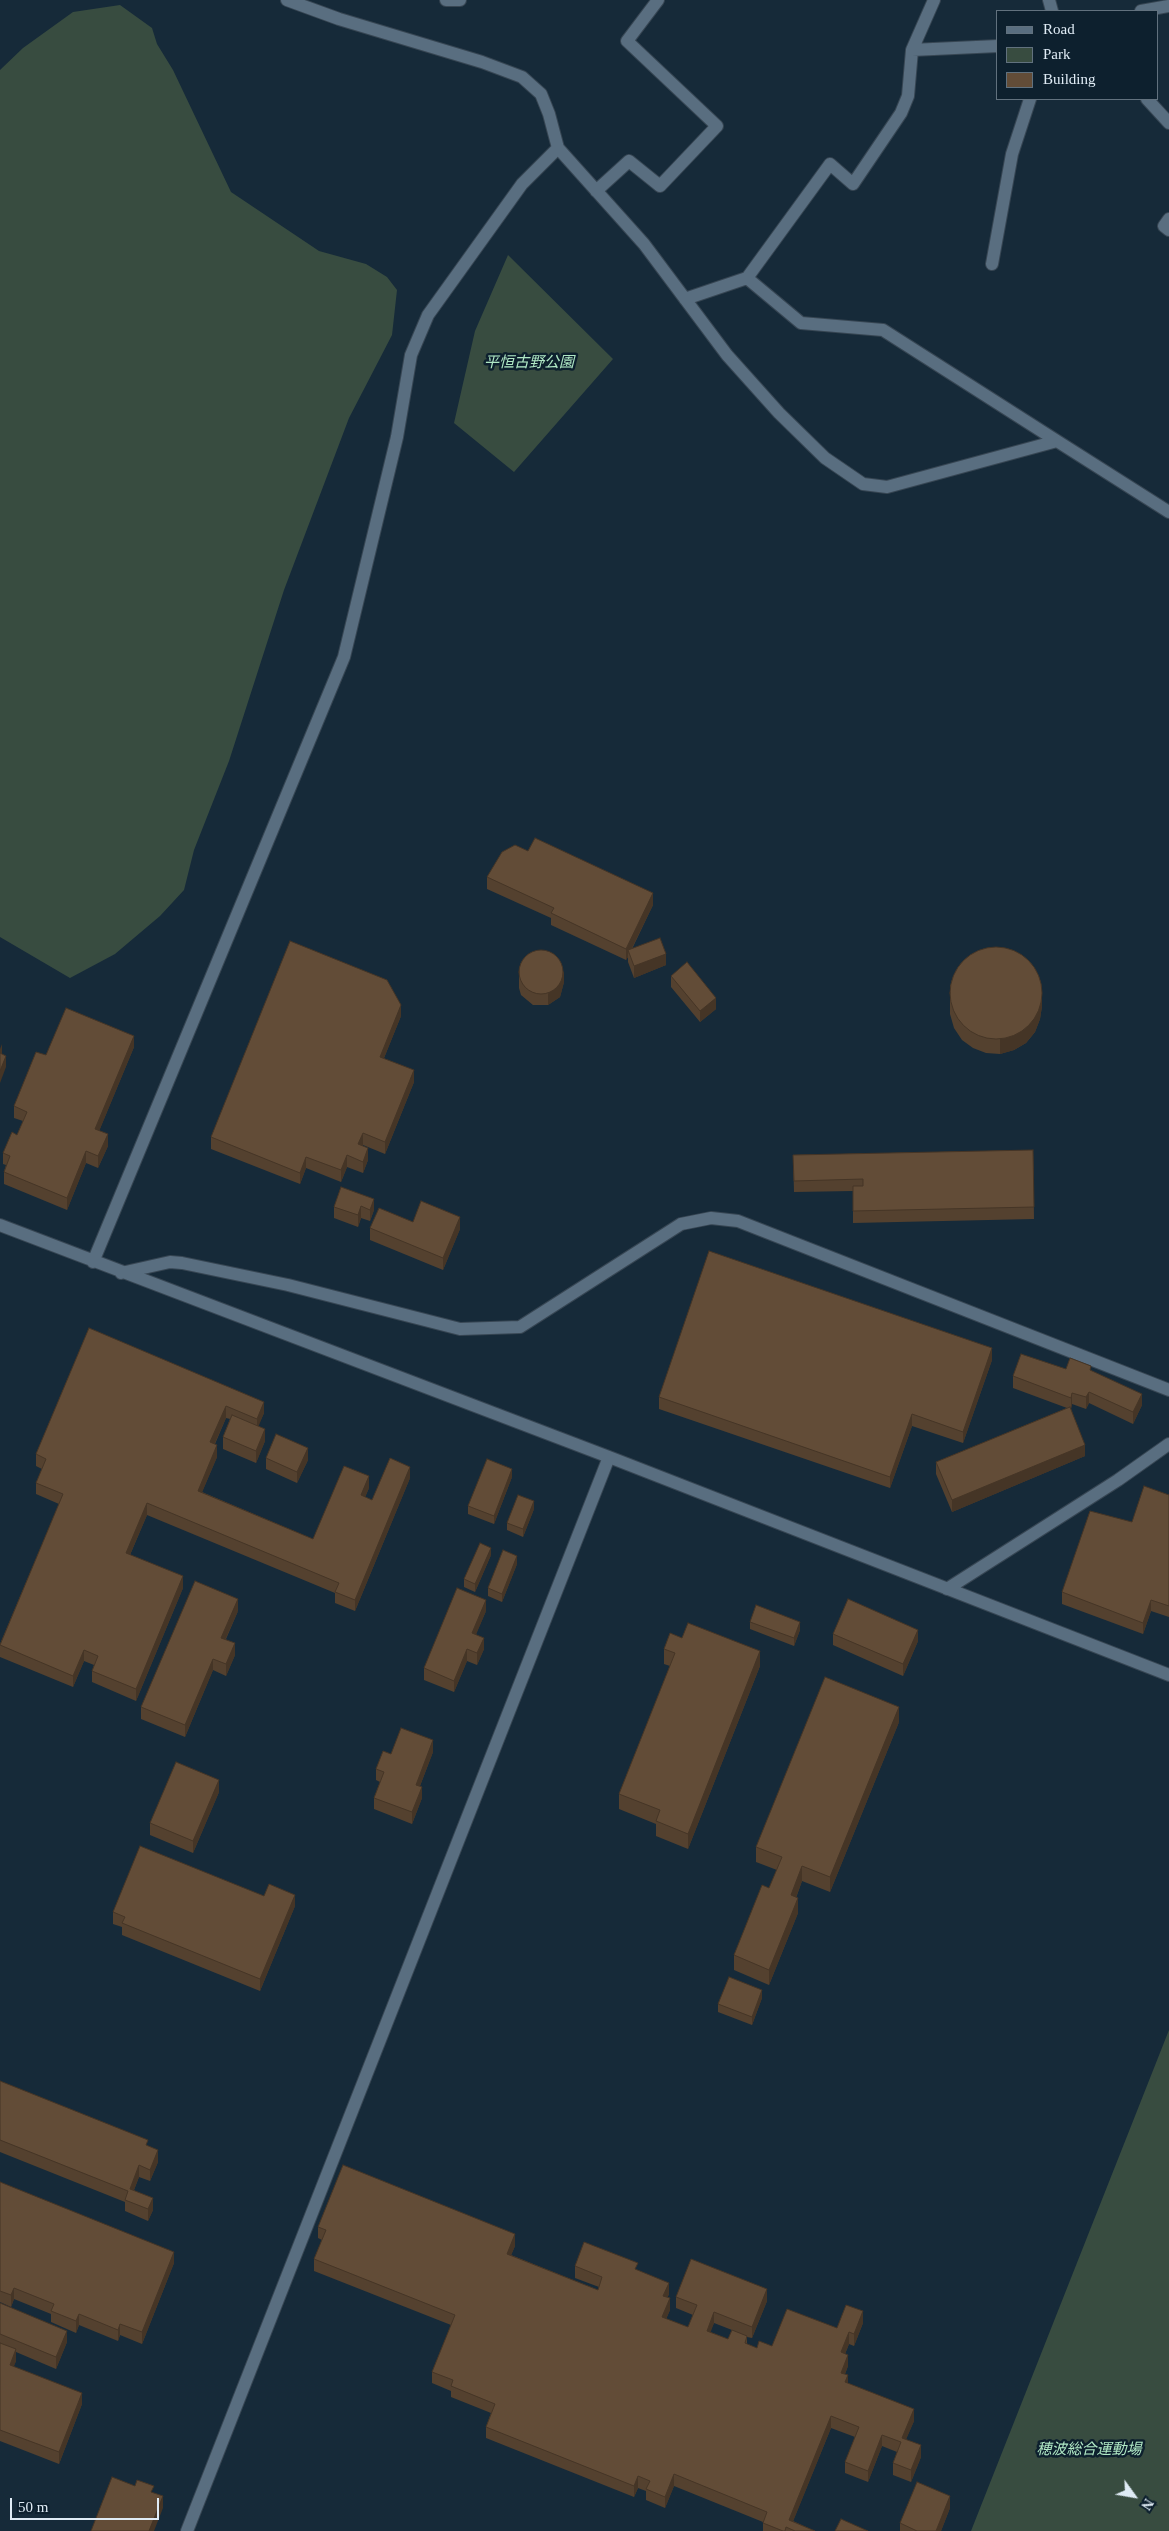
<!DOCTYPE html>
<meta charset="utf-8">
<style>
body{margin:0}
#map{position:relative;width:1169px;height:2531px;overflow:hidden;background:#162a39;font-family:"Times New Roman",serif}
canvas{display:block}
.legend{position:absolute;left:996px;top:10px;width:162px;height:90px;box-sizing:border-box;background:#0d202e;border:1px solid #61717e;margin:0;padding:6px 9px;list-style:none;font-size:15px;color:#dfebf5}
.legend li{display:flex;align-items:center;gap:10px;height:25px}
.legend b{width:25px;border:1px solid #61717e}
.north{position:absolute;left:1109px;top:2471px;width:50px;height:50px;-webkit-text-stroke:4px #0d202e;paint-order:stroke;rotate:122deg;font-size:14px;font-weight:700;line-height:20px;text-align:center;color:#dfebf5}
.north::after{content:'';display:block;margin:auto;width:18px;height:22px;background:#dfebf5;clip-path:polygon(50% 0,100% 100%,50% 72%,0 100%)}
.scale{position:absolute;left:10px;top:2498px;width:149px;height:22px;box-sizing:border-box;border:2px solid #dfebf5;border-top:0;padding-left:6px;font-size:15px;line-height:18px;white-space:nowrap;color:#dfebf5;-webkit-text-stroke:4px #0d202e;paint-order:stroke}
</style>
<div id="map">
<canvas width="1169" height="2531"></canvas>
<ul class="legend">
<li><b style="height:6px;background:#596e80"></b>Road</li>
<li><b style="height:14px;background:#384c40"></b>Park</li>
<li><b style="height:14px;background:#624c37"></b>Building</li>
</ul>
<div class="north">N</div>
<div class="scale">50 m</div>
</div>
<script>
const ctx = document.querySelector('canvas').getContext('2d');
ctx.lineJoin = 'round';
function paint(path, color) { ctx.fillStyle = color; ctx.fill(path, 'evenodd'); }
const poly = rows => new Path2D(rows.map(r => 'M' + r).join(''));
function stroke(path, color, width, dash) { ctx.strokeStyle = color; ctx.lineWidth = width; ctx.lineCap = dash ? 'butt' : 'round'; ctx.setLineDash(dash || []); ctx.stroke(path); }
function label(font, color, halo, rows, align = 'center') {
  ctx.font = font + ' "Times New Roman","Noto Sans JP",serif'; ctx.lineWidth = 5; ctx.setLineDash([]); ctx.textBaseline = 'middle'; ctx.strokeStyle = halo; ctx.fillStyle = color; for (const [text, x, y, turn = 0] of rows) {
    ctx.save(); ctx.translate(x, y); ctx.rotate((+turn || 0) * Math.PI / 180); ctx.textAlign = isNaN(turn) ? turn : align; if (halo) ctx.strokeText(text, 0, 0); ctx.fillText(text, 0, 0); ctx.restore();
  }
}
paint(poly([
 [120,5,152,28,157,44,173,70,231,192,319,251,366,264,387,277,397,290,392,335,349,418,284,590,229,761,194,850,184,890,160,916,115,954,70,978,0,937,0,70,23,48,73,12],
 [508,255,613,359,514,472,454,423,475,331],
 [1169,2030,1169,2531,971,2531]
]), '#384c40');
const minor = poly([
 [287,0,339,19,482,62,522,77,541,94,549,114,558,148,644,244,727,355,779,413,825,458,863,484,887,487,1057,441,1169,512],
 [446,0,460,0],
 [934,0,912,50,998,46],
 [1049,0,1052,11],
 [1141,11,1169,6],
 [912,50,908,96,901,113,853,184,830,164,747,278,801,323,883,330,1057,441],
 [1147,99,1169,123],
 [596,191,629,161,660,186,717,126,627,41,658,0],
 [1169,219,1164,226,1169,230],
 [992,264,1012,154,1030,99],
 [685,299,747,278],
 [0,1225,609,1457,1169,1675],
 [93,1262,344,657,397,437,411,355,428,315,522,184,558,148],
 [121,1273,170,1262,182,1263,288,1285,460,1329,520,1327,681,1224,711,1218,738,1221,1169,1390],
 [947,1589,1118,1480,1169,1444],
 [187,2531,609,1457]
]);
stroke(minor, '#374653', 14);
stroke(minor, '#596e80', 12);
paint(poly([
 [528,851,653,905,632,949,666,965,634,978,628,962,628,957,626,960,551,925,551,918,487,889,487,877],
 [519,976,564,982,560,997,548,1005,533,1005,521,995,519,988],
 [671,976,716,1009,700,1022,671,987],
 [950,985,1042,1006,1040,1019,1035,1032,1026,1043,1014,1050,1000,1054,986,1053,973,1048,962,1040,954,1028,950,1014],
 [401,1016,384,1058,414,1082,385,1154,363,1145,362,1146,368,1160,363,1173,347,1167,341,1182,306,1168,300,1184,211,1149,211,1137],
 [134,1047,99,1131,108,1146,98,1168,86,1163,67,1210,4,1184,4,1172,6,1165,3,1164,3,1153,17,1135,23,1121,14,1118,14,1106,46,1055],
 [1033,1150,1034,1219,853,1223,853,1191,794,1192,793,1155],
 [341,1187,374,1210,370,1221,361,1218,358,1227,334,1218,334,1207],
 [413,1222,460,1229,443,1270,370,1240,370,1228],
 [89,1328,264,1413,258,1426,265,1441,256,1463,223,1449,223,1437,230,1419,226,1418,215,1444,217,1457,202,1492,313,1539,369,1488,365,1497,372,1500,410,1478,355,1611,335,1603,335,1593,147,1515,130,1555,183,1588,136,1701,92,1682,92,1671,94,1665,84,1661,73,1687,0,1657,0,1644,59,1504,36,1494,36,1483,42,1469,36,1466,36,1454],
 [992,1360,963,1443,912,1426,890,1488,659,1409,659,1397],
 [1066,1369,1091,1371,1142,1405,1133,1424,1089,1403,1086,1409,1072,1404,1071,1409,1085,1456,952,1512,936,1474,936,1462,1067,1408,1013,1388,1013,1376],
 [266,1458,308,1460,297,1483,266,1469],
 [512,1477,494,1524,468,1514,468,1506],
 [1169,1495,1169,1617,1151,1611,1143,1634,1062,1604,1062,1592,1132,1522],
 [534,1509,523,1537,507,1530,507,1523],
 [491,1555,475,1592,464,1587,464,1579],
 [517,1564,502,1602,488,1596,488,1588],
 [238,1611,226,1639,235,1655,226,1676,213,1670,185,1737,141,1719,141,1707],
 [486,1611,476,1634,484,1649,477,1665,467,1661,454,1692,424,1680,424,1668],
 [750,1622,800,1630,794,1646,750,1629],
 [833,1634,918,1641,903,1676,833,1645],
 [682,1638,760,1666,688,1849,656,1836,656,1824,619,1809,619,1794,670,1666,664,1664,664,1649],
 [899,1722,830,1892,802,1881,796,1898,798,1913,769,1985,734,1970,734,1955,769,1888,777,1870,756,1862,756,1847],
 [433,1752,420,1786,422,1798,412,1824,374,1809,374,1798,380,1782,376,1780,376,1769,391,1754],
 [219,1792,193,1853,150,1835,150,1823],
 [264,1896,295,1906,260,1991,122,1935,122,1927,113,1924,113,1912],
 [762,1998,752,2025,718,2012,718,2004],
 [0,2081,148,2146,158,2162,150,2181,139,2177,134,2190,153,2210,148,2221,125,2211,125,2202,0,2152],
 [0,2182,174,2263,142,2344,120,2335,118,2341,79,2325,76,2333,51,2322,51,2314,14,2299,11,2307,0,2302],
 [318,2227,515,2246,511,2255,598,2290,599,2287,575,2278,575,2266,638,2270,669,2294,667,2298,670,2310,666,2319,688,2327,693,2315,676,2308,676,2297,767,2301,752,2338,747,2337,747,2344,757,2348,772,2346,837,2328,863,2323,854,2346,849,2344,845,2354,848,2366,845,2374,848,2383,914,2421,906,2439,921,2457,911,2482,893,2475,893,2463,897,2452,882,2446,868,2482,845,2473,845,2462,855,2437,831,2428,793,2521,815,2531,763,2531,763,2522,674,2486,665,2508,646,2500,646,2491,638,2488,634,2497,486,2438,486,2427,491,2413,451,2397,451,2391,432,2383,432,2372,451,2325,314,2271,314,2259,322,2240,318,2238],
 [714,2323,732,2330,728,2339,710,2332],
 [0,2304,67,2342,56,2369,16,2352,16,2361,13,2367,82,2404,59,2464,0,2441],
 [950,2508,941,2531,900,2531,900,2523]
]), '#54412f');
paint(poly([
 [653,893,653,905,629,954,628,950,628,957,626,960,626,949],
 [666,954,666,965,634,978,634,966],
 [564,971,564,982,560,997,548,1005,548,994],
 [1042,991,1042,1006,1040,1019,1035,1032,1026,1043,1014,1050,1000,1054,1000,1039],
 [716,998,716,1009,700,1022,700,1011],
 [401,1005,401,1016,380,1068,380,1057],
 [134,1036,134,1047,95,1141,95,1129],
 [2,1044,2,1055,0,1060,0,1049],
 [6,1056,6,1067,0,1083,0,1071],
 [414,1070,414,1082,385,1154,385,1142],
 [363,1133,363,1145,358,1156,358,1144],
 [108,1134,108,1146,98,1168,98,1156],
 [368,1148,368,1160,363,1173,363,1162],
 [86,1151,86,1163,67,1210,67,1198],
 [347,1155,347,1167,341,1182,341,1170],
 [306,1157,306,1168,300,1184,300,1173],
 [374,1199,374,1210,370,1221,370,1210],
 [361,1206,361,1218,358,1227,358,1215],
 [460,1217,460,1229,443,1270,443,1258],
 [992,1348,992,1360,963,1443,963,1432],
 [1089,1392,1089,1403,1086,1409,1086,1397],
 [1072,1393,1072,1404,1071,1409,1071,1398],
 [1142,1394,1142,1405,1133,1424,1133,1412],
 [264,1402,264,1413,257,1430,257,1419],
 [226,1406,226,1418,210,1454,210,1442],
 [912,1414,912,1426,890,1488,890,1477],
 [265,1429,265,1441,256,1463,256,1451],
 [217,1445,217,1457,198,1502,198,1491],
 [1085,1445,1085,1456,952,1512,952,1500],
 [308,1448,308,1460,297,1483,297,1472],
 [410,1467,410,1478,355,1611,355,1600],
 [512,1469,512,1477,494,1524,494,1516],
 [369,1476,369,1488,361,1507,361,1495],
 [534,1501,534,1509,523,1537,523,1529],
 [147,1503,147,1515,126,1564,126,1553],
 [491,1548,491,1555,475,1592,475,1584],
 [517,1556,517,1564,502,1602,502,1594],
 [183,1576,183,1588,136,1701,136,1689],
 [238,1599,238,1611,221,1649,221,1638],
 [486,1600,486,1611,472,1644,472,1633],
 [1151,1600,1151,1611,1143,1634,1143,1623],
 [800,1622,800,1630,794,1646,794,1638],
 [918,1630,918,1641,903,1676,903,1664],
 [484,1638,484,1649,477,1665,477,1653],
 [235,1643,235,1655,226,1676,226,1664],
 [467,1649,467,1661,454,1692,454,1681],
 [84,1650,84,1661,73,1687,73,1676],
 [760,1651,760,1666,688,1849,688,1834],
 [213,1659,213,1670,185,1737,185,1725],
 [899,1707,899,1722,830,1892,830,1877],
 [433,1740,433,1752,416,1796,416,1785],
 [219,1780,219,1792,193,1853,193,1841],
 [422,1787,422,1798,412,1824,412,1812],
 [802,1866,802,1881,791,1911,791,1895],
 [295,1895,295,1906,260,1991,260,1979],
 [798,1898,798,1913,769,1985,769,1970],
 [762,1990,762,1998,752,2025,752,2017],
 [158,2150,158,2162,150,2181,150,2170],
 [139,2165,139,2177,130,2200,130,2189],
 [153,2198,153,2210,148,2221,148,2209],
 [515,2234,515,2246,507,2265,507,2254],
 [174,2252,174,2263,142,2344,142,2332],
 [669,2283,669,2294,663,2308,663,2296],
 [14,2288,14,2299,11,2307,11,2295],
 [767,2289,767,2301,752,2338,752,2327],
 [670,2298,670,2310,662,2329,662,2317],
 [863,2311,863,2323,854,2346,854,2334],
 [714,2312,714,2323,707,2342,707,2331],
 [79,2314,79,2325,76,2333,76,2321],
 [120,2324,120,2335,118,2341,118,2330],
 [67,2331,67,2342,56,2369,56,2357],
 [849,2332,849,2344,841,2364,841,2352],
 [16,2349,16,2361,10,2377,10,2365],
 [848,2355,848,2366,841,2384,841,2373],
 [848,2375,848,2387,845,2382],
 [82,2393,82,2404,59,2464,59,2452],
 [914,2409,914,2421,902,2449,902,2438],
 [831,2416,831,2428,790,2529,789,2520],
 [882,2435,882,2446,868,2482,868,2471],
 [921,2445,921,2457,911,2482,911,2470],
 [674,2474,674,2486,665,2508,665,2497],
 [638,2476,638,2488,634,2497,634,2486],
 [163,2496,163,2508,154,2531,149,2531],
 [950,2496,950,2508,941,2531,936,2531]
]), '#453526');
const building = poly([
 [535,838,653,893,626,949,551,913,554,908,487,877,502,852,515,845,528,851,535,838],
 [660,938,666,954,634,966,628,950,660,938],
 [290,941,387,980,401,1005,380,1057,414,1070,385,1142,363,1133,358,1144,368,1148,363,1162,347,1155,341,1170,306,1157,300,1173,211,1137,290,941],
 '950 993a46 46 0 1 1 92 0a46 46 0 1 1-92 0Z',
 '519 972a22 22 0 1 1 44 0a22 22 0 1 1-44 0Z',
 [687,962,716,998,700,1011,671,976,687,962],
 [66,1008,134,1036,95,1129,108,1134,98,1156,86,1151,67,1198,4,1172,10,1156,3,1153,12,1132,17,1135,27,1112,14,1106,36,1052,46,1055,66,1008],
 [0,1053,6,1056,0,1071,0,1053],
 [1033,1150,1034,1207,853,1211,853,1186,863,1186,863,1179,794,1181,793,1155,1033,1150],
 [341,1187,374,1199,370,1210,361,1206,358,1215,334,1207,341,1187],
 [421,1201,460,1217,443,1258,370,1228,379,1208,413,1222,421,1201],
 [709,1251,992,1348,963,1432,912,1414,890,1477,659,1397,709,1251],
 [89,1328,264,1402,257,1419,226,1406,210,1442,217,1445,198,1491,313,1539,344,1466,369,1476,361,1495,372,1500,390,1458,410,1467,355,1600,335,1592,339,1583,147,1503,126,1553,183,1576,136,1689,92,1671,98,1656,84,1650,73,1676,0,1645,63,1494,36,1483,46,1459,36,1454,89,1328],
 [1021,1354,1066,1369,1070,1358,1091,1366,1090,1370,1142,1394,1133,1412,1089,1392,1086,1397,1072,1393,1071,1398,1013,1376,1021,1354],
 [1070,1407,1085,1445,952,1500,936,1462,1070,1407],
 [232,1415,265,1429,256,1451,223,1437,232,1415],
 [276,1434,308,1448,297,1472,266,1458,276,1434],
 [487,1459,512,1469,494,1516,468,1506,487,1459],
 [1144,1486,1169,1495,1169,1606,1151,1600,1143,1623,1062,1592,1090,1511,1132,1522,1144,1486],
 [518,1495,534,1501,523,1529,507,1523,518,1495],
 [480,1543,491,1548,475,1584,464,1579,480,1543],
 [503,1550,517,1556,502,1594,488,1588,503,1550],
 [195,1581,238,1599,221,1638,235,1643,226,1664,213,1659,185,1725,141,1707,195,1581],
 [457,1588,486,1600,472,1633,484,1638,477,1653,467,1649,454,1681,424,1668,457,1588],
 [848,1599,918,1630,903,1664,833,1634,848,1599],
 [756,1605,800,1622,794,1638,750,1622,756,1605],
 [688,1623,760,1651,688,1834,656,1821,660,1810,619,1794,675,1653,664,1649,670,1633,682,1638,688,1623],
 [825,1677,899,1707,830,1877,802,1866,791,1895,798,1898,769,1970,734,1955,762,1885,769,1888,782,1857,756,1847,825,1677],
 [401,1728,433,1740,416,1785,422,1787,412,1812,374,1798,384,1772,376,1769,383,1751,391,1754,401,1728],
 [176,1762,219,1780,193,1841,150,1823,176,1762],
 [140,1846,264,1896,269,1884,295,1895,260,1979,122,1923,125,1917,113,1912,140,1846],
 [729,1977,762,1990,752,2017,718,2004,729,1977],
 [0,2081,148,2140,146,2145,158,2150,150,2170,139,2165,130,2189,153,2198,148,2209,125,2200,128,2191,0,2140,0,2081],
 [343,2165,515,2234,507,2254,598,2290,602,2277,575,2266,584,2242,638,2263,635,2269,669,2283,663,2296,670,2298,662,2317,688,2327,697,2305,676,2297,691,2259,767,2289,752,2327,714,2312,707,2331,728,2339,732,2330,747,2336,745,2343,757,2348,759,2341,772,2346,787,2309,837,2328,846,2305,863,2311,854,2334,849,2332,841,2352,848,2355,841,2373,848,2375,845,2382,914,2409,902,2438,921,2445,911,2470,893,2463,901,2442,882,2435,868,2471,845,2462,859,2427,831,2416,789,2520,815,2531,795,2531,786,2527,785,2531,783,2531,763,2523,767,2512,674,2474,665,2497,646,2489,650,2481,638,2476,634,2486,486,2427,495,2404,451,2386,453,2380,432,2372,455,2315,314,2259,326,2230,318,2227,343,2165],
 [0,2182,174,2252,142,2332,120,2324,118,2330,79,2314,76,2321,51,2311,54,2304,14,2288,11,2295,0,2291,0,2182],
 [0,2303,67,2331,56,2357,0,2334,0,2303],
 [0,2343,16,2349,10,2365,82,2393,59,2452,0,2430,0,2343],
 [112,2477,135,2486,137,2480,154,2486,151,2492,163,2496,149,2531,91,2531,112,2477],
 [917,2482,950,2496,936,2531,917,2531,900,2523,917,2482],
 [841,2519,868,2531,835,2531,841,2519]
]);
paint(building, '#624c37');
stroke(building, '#453526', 1);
label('italic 15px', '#b0e8c5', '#0d202e', [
 ["平恒古野公園",529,363],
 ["穂波総合運動場",1089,2450]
]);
</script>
